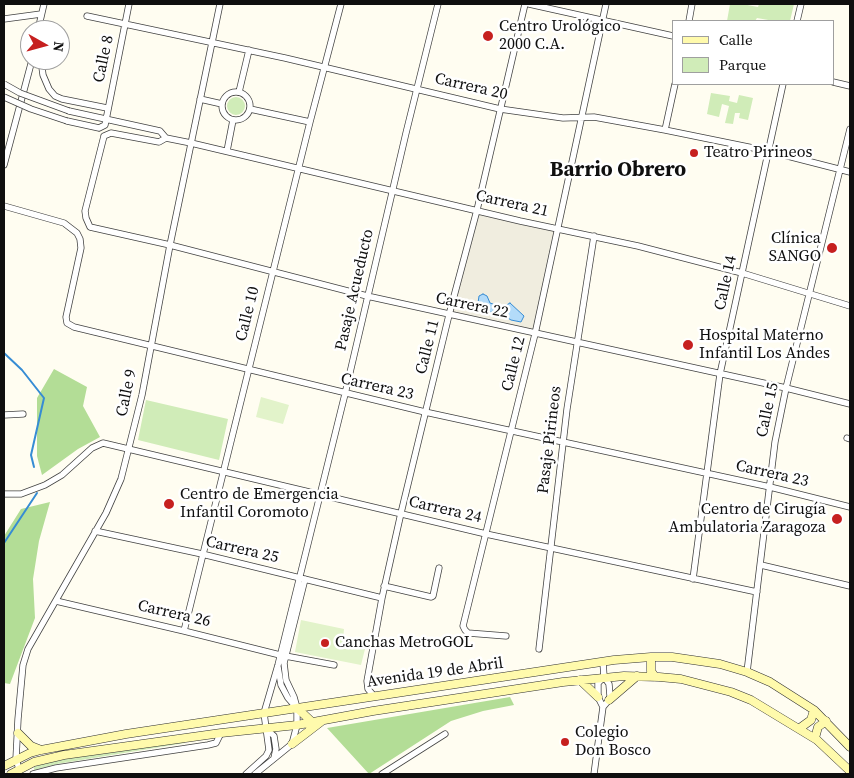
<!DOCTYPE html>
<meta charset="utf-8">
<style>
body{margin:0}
#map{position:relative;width:854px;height:778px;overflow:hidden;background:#fffdf1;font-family:"Source Serif 4",serif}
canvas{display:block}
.frame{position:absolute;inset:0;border:5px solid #0f0f0f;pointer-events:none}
.legend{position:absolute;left:672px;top:20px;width:162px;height:65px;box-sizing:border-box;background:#fff;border:1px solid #9f9f9f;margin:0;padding:6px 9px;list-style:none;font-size:15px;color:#0f0f0f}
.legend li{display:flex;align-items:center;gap:10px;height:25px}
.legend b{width:25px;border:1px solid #9f9f9f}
.north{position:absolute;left:20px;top:20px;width:50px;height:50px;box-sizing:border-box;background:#fff;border:1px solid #9f9f9f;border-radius:50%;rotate:97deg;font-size:14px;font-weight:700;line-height:20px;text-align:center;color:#0f0f0f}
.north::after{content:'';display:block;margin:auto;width:18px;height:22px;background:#c6201f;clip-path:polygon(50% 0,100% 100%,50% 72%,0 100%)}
</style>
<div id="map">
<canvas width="854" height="778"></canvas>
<div class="frame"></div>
<ul class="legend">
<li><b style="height:6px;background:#fffaac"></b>Calle</li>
<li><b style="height:14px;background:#d0ecb8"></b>Parque</li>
</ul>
<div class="north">N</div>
</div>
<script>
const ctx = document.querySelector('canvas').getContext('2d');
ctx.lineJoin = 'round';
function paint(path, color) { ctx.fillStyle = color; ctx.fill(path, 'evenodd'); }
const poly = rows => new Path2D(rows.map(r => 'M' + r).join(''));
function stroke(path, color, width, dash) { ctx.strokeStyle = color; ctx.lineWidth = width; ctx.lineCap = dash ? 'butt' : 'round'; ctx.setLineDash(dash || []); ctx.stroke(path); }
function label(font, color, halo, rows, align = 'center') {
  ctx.font = font + ' "Source Serif 4",serif'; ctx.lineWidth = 5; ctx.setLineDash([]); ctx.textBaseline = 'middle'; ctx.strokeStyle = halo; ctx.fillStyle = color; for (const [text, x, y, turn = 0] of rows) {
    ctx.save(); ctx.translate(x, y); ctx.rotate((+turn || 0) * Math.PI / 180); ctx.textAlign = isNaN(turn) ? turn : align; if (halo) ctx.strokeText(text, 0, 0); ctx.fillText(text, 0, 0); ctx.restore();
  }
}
paint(poly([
 [730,4,742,4,758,7,759,4,794,4,790,21,774,21,757,18,755,21,727,21],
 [711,93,730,96,729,101,737,103,739,95,753,98,748,120,739,118,740,113,735,113,733,124,725,123,729,106,722,104,719,117,707,114],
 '227 106a9 9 0 1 1 18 0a9 9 0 1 1-18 0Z',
 [146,400,228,419,219,460,138,440],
 [185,741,185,743,57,764,34,770,34,767,55,760]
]), '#d0ecb8');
paint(poly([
 [54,369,87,387,83,406,100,437,78,449,42,475,37,456,37,398],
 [50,502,39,541,33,579,35,618,10,684,4,683,4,536,21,509],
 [510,697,514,705,483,711,451,721,369,774,327,728]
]), '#b3dd96');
paint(poly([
 [261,397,289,405,283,424,256,417],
 [301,620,344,629,343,641,366,645,361,665,295,652]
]), '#e2f3ca');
paint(poly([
 [477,210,558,229,535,334,449,315]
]), '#f0eddf');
const water = poly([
 [483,294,487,296,490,303,501,307,498,312,493,311,488,313,474,312,473,307,478,303,479,296,483,294],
 [510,303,524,316,521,322,511,320,500,313,503,307,510,303]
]);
paint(water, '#b3dbf9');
stroke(water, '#368cd4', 1);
stroke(poly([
 [4,353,22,370,44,398,31,455,34,467],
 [4,543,37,493]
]), '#368cd4', 2);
const minor = poly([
 [529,4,673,36],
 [87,16,285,58,500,109,563,118,594,117,665,130,768,151,850,172],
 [4,19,41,14],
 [689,21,692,4],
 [797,21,801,4],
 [38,30,44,4],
 [41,60,43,75,49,89,55,96,62,99,107,108],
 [833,82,850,86],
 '222 106a14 14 0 1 1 28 0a14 14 0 1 1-28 0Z',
 [239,92,249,50],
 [200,99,222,104],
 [250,109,310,122],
 [69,111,160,131,166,138,191,143,520,221,638,246,742,273,850,306],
 [67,121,99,128],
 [99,128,105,125,129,4],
 [665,130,675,84],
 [104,136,85,211,86,218,90,227,170,245,367,296,786,388,850,404],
 [104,136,111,133,159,142,166,138],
 [227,151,233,120],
 [4,165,32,60],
 [4,206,64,223,77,233,80,239,81,248,66,317,67,323,74,327,425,412,770,487,850,507],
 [4,415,23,414],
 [847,438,850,439],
 [4,494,21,494,45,485,62,475,92,448,103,443,486,534,757,592],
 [95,531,202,554,382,598],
 [761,565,850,586],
 [693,579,720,374,783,84],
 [384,586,431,597,433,596,439,568],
 [56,601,184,631,280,655,334,665],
 [184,631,310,122,341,4],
 [506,636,468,633,465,630,463,626,535,334,606,4],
 [539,649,567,409,594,236],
 [278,667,281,685,288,698,295,706],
 [747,672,775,442,786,388,850,129],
 [374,696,368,689,367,681,382,598,401,513,449,315,477,210,525,4],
 [603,707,609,700,610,696,609,684,604,677,603,662],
 [266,729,274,736,276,749,274,758],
 [19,769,16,759,18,719,23,665,28,649,106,513,121,479,142,395,170,245,220,4],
 [33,774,56,768,208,745,216,743,221,733],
 [246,774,266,756,269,750,264,713,278,665,345,394,406,133,438,4],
 [255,774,292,744,297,725,297,708,294,697,286,680,284,663,305,579],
 [382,774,445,734],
 [594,774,603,707,598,697,598,683,604,677]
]);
const secondary = poly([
 [651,657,651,671,655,677],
 [580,680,598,697],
 [609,700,637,676],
 [297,708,312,722],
 [800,728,811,720,814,710],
 [18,733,31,746,41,750],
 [815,738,818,727,826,721],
 [292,744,322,721],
 [4,766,30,753,41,750,126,734,614,660,651,657,672,657,720,664,747,672,770,682,814,710,850,747],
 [11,774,34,762,64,755,221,733,297,725,373,711,563,682,624,676,659,677,681,679,731,692,751,700,817,740,850,771]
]);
stroke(minor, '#424242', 7);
stroke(secondary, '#313131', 9);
stroke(minor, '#fff', 5.5);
stroke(secondary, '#fffaac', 8);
const minorBridge = poly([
 [4,84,20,93,69,111],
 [4,97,31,109,67,121]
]);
stroke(minorBridge, '#424242', 7, []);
stroke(minorBridge, '#fff', 5.5);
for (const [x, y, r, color] of [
 [488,36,6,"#c6201f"],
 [694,153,5,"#c6201f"],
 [832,248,6,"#c6201f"],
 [688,345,6,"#c6201f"],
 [169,504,6,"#c6201f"],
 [837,519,6,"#c6201f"],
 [325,643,5,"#c6201f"],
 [565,742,5,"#c6201f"]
]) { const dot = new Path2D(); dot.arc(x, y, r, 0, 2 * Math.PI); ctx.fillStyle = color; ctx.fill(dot); stroke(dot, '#fff', 2); }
label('16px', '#0f0f0f', '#fff', [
 ["Centro Urológico",499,27],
 ["2000 C.A.",499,45],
 ["Teatro Pirineos",704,153],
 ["Clínica",821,239,"right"],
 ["SANGO",821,257,"right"],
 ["Hospital Materno",699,336],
 ["Infantil Los Andes",699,354],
 ["Centro de Emergencia",180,495],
 ["Infantil Coromoto",180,513],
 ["Centro de Cirugía",826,510,"right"],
 ["Ambulatoria Zaragoza",826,528,"right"],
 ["Canchas MetroGOL",335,643],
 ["Colegio",575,733],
 ["Don Bosco",575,751]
], 'left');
label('16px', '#0f0f0f', '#fff', [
 ["Calle 8",104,59,-78],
 ["Carrera 20",471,87,13],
 ["Carrera 21",512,204,13],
 ["Calle 14",726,283,-78],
 ["Pasaje Acueducto",355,290,-77],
 ["Carrera 22",472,306,12],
 ["Calle 10",248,314,-76],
 ["Calle 11",428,347,-76],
 ["Calle 12",514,364,-76],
 ["Carrera 23",377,387,13],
 ["Calle 9",127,393,-78],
 ["Calle 15",768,410,-78],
 ["Pasaje Pirineos",550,440,-83],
 ["Carrera 23",772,474,13],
 ["Carrera 24",445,510,13],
 ["Carrera 25",242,550,13],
 ["Carrera 26",174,614,13],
 ["Avenida 19 de Abril",435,673,-8]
]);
label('bold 21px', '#0f0f0f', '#fff', [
 ["Barrio Obrero",618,171]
]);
</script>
